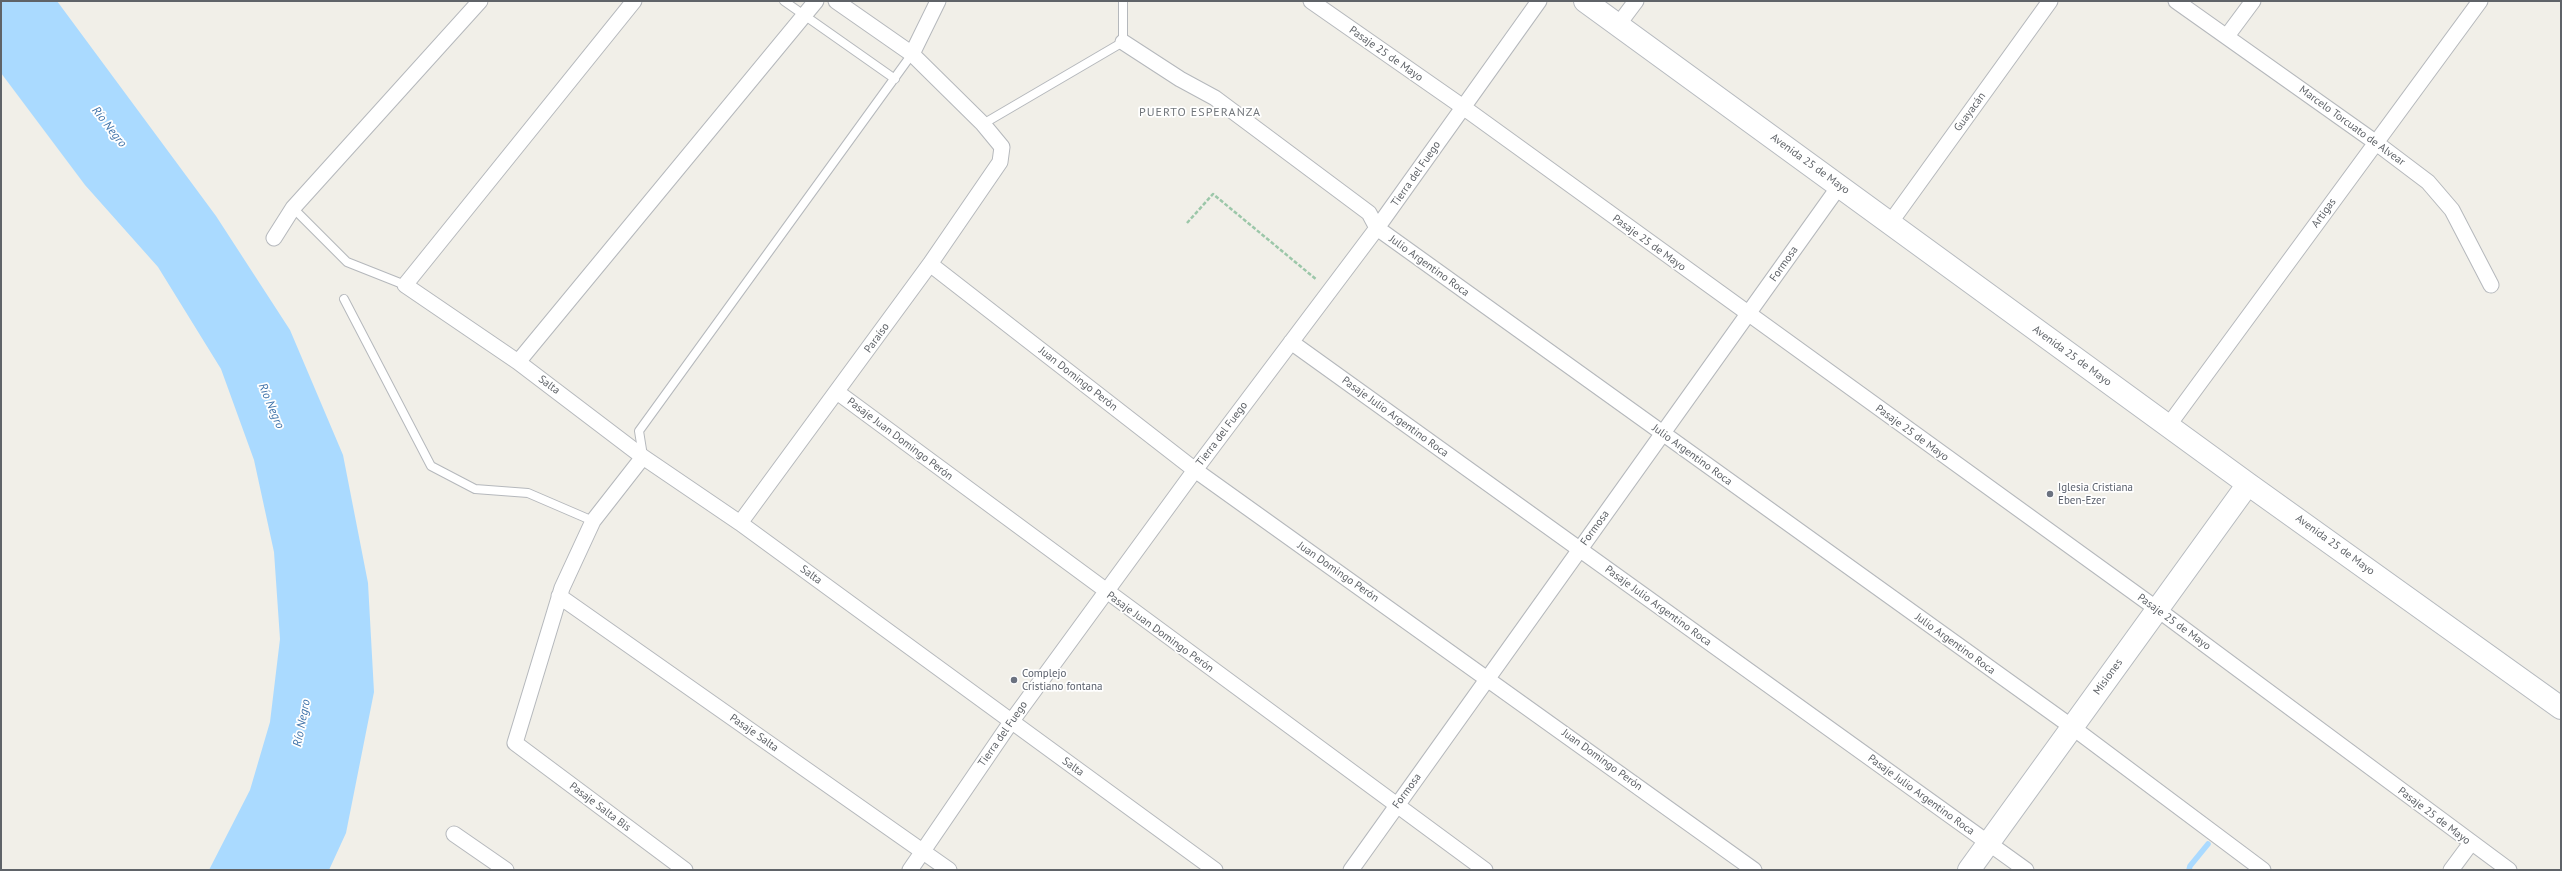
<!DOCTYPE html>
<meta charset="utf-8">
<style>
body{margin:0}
#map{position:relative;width:2562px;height:871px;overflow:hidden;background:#f1efe8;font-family:"PT Sans",sans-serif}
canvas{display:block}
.frame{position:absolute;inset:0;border:2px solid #5f6368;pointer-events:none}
</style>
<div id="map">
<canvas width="2562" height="871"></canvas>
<div class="frame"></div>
</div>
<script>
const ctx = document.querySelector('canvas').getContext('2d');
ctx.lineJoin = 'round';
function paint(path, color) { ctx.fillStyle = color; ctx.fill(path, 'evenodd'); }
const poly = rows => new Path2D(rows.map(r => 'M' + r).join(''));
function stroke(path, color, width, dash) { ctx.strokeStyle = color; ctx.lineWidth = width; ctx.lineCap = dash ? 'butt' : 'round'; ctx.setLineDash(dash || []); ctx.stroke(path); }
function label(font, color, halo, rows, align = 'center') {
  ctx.font = font + ' "PT Sans",sans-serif'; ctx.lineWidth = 3.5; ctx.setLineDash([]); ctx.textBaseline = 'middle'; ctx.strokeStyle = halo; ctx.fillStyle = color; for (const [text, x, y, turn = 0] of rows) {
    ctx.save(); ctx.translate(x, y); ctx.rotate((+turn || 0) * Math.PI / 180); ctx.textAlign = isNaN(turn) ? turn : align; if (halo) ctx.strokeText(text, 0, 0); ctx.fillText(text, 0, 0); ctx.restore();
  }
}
paint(poly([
 [1,1,57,1,216,216,290,330,343,455,368,583,374,692,346,833,329,870,209,870,250,790,270,722,280,639,274,552,254,460,221,369,158,267,85,185,1,73]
]), '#aadaff');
stroke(poly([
 [2189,870,2190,866,2208,844]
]), '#aadaff', 5.5);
const lane = poly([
 [784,1,895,79],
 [983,124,1123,42,1123,1],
 [293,208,347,262,405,285],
 [344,299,431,466,475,489,528,493,593,521],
 [643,456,639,431,912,54]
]);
const street = poly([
 [634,1,405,285,518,362,643,457,740,523,1215,870],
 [1311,1,1463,107,2157,609,2509,870],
 [2176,1,2375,142,2428,182,2452,210,2491,285],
 [1618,25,1636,1],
 [2227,36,2253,1],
 [1123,42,1180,79,1215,98,1369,213,1377,228,2072,727,2263,870],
 [912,54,938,1],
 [1890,223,2050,1],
 [274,238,293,208,480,1],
 [930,264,1195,470,1754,870],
 [1291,342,2026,870],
 [518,362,816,1],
 [837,392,1485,870],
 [2168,426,2480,1],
 [643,457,593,521,562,588,515,743,685,870],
 [740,523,930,264,1000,162,1002,147,983,124,912,54,836,1],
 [559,596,949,870],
 [454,834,506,870],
 [910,870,1011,722,1195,470,1377,228,1539,1],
 [1351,870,1840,185],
 [2451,870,2471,843]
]);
const secondary = poly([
 [1585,1,2248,484,2561,708],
 [1969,870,2248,484]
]);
stroke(lane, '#b5b8bc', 10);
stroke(street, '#b5b8bc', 17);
stroke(secondary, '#b6babf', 24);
stroke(poly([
 [1187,223,1213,194,1317,280]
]), '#9cc7a9', 2.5, [4, 2]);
stroke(lane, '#fff', 8);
stroke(street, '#fff', 15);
stroke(secondary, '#fff', 22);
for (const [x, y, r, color] of [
 [2050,494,4,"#6b7280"],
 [1014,680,4,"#6b7280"]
]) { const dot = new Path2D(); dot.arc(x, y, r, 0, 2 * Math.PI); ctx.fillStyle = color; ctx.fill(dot); stroke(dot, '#fff', 1.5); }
label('11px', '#5f6368', '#fff', [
 ["Pasaje 25 de Mayo",1386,54,35],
 ["Guayacán",1970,112,-54],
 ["Marcelo Torcuato de Alvear",2352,126,36],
 ["Avenida 25 de Mayo",1810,164,36],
 ["Tierra del Fuego",1416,174,-55],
 ["Artigas",2324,213,-54],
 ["Pasaje 25 de Mayo",1649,243,36],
 ["Formosa",1784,264,-55],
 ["Julio Argentino Roca",1429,266,36],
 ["Paraíso",877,338,-54],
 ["Avenida 25 de Mayo",2072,356,36],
 ["Juan Domingo Perón",1078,379,38],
 ["Salta",549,385,37],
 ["Pasaje Julio Argentino Roca",1395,417,36],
 ["Pasaje 25 de Mayo",1912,433,36],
 ["Tierra del Fuego",1222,434,-53],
 ["Pasaje Juan Domingo Perón",900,439,37],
 ["Julio Argentino Roca",1692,455,36],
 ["Formosa",1595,528,-54],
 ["Avenida 25 de Mayo",2335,545,36],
 ["Juan Domingo Perón",1338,572,35],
 ["Salta",811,575,36],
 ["Pasaje Julio Argentino Roca",1658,606,36],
 ["Pasaje 25 de Mayo",2174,622,36],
 ["Pasaje Juan Domingo Perón",1160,632,36],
 ["Julio Argentino Roca",1955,644,36],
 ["Misiones",2108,677,-54],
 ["Pasaje Salta",754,733,35],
 ["Tierra del Fuego",1003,734,-55],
 ["Juan Domingo Perón",1602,760,36],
 ["Salta",1073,767,36],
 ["Formosa",1407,791,-54],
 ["Pasaje Julio Argentino Roca",1921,795,36],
 ["Pasaje Salta Bis",600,807,37],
 ["Pasaje 25 de Mayo",2434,816,37]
]);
label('11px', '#5b616d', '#fff', [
 ["Iglesia Cristiana",2058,488],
 ["Eben-Ezer",2058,501],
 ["Complejo",1022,674],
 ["Cristiano fontana",1022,687]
], 'left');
ctx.letterSpacing = '1px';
label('12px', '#70757a', '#fff', [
 ["PUERTO ESPERANZA",1200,113]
]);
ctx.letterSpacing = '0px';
label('italic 12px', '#4174aa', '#fff', [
 ["Río Negro",109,127,52],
 ["Río Negro",271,406,67],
 ["Río Negro",302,723,-79]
]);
</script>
